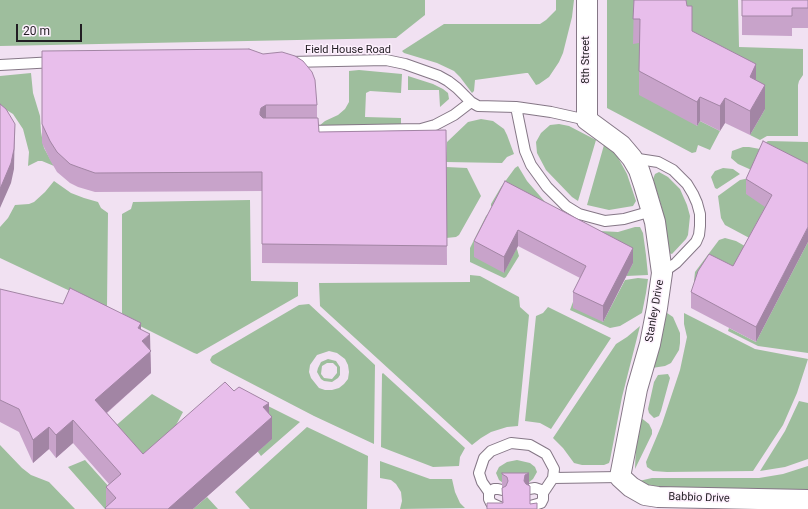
<!DOCTYPE html>
<style>
body{margin:0}
#map{position:relative;width:808px;height:509px;overflow:hidden;background:#f1e1f2;font-family:Roboto,sans-serif}
canvas{display:block}
.scale{position:absolute;left:16px;top:24px;width:66px;height:18px;box-sizing:border-box;border:2px solid #221d23;border-top:0;padding-left:5px;font-size:12px;line-height:14px;white-space:nowrap;color:#221d23;-webkit-text-stroke:3px #fdf0fd;paint-order:stroke}
</style>
<div id="map">
<canvas width="808" height="509"></canvas>
<div class="scale">20 m</div>
</div>
<script>
const ctx = document.querySelector('canvas').getContext('2d');
ctx.lineJoin = 'round';
function paint(path, color) { ctx.fillStyle = color; ctx.fill(path, 'evenodd'); }
const poly = rows => new Path2D(rows.map(r => 'M' + r).join(''));
function stroke(path, color, width, dash) { ctx.strokeStyle = color; ctx.lineWidth = width; ctx.lineCap = dash ? 'butt' : 'round'; ctx.setLineDash(dash || []); ctx.stroke(path); }
function label(font, color, halo, rows, align = 'center') {
  ctx.font = font + ' Roboto,sans-serif'; ctx.lineWidth = 3; ctx.setLineDash([]); ctx.textBaseline = 'middle'; ctx.strokeStyle = halo; ctx.fillStyle = color; for (const [text, x, y, turn = 0] of rows) {
    ctx.save(); ctx.translate(x, y); ctx.rotate((+turn || 0) * Math.PI / 180); ctx.textAlign = isNaN(turn) ? turn : align; if (halo) ctx.strokeText(text, 0, 0); ctx.fillText(text, 0, 0); ctx.restore();
  }
}
paint(poly([
 [0,0,425,0,425,15,396,38,0,46],
 [556,0,574,0,572,17,563,53,559,62,549,77,539,84,536,85,528,73,526,73,475,80,474,91,472,93,460,77,454,71,437,63,404,53,402,51,444,24,540,24,546,20,556,10],
 [607,0,634,0,634,43,640,43,697,126,700,121,720,131,710,150,698,145,696,152,692,153,607,108],
 [686,0,738,0,739,47,803,49,803,75,799,81,798,85,798,136,767,136,760,140,750,135,765,109,687,30],
 [359,70,402,74,401,93,370,91,366,93,365,117,401,118,401,124,319,126,325,121,338,115,345,109,349,102,349,71],
 [31,73,33,93,40,116,41,132,44,148,54,166,42,161,38,161,28,166,29,152,23,129,13,114,0,106,0,76],
 [408,76,433,84,443,89,448,93,449,99,440,107,439,90,408,90],
 [481,119,493,121,504,129,507,135,514,154,507,157,502,163,446,162,447,142,468,122],
 [559,124,569,126,596,140,578,201,572,197,546,170,537,153,536,142,541,133,550,125],
 [768,141,808,142,808,164,765,143],
 [604,145,616,154,627,174,636,201,633,206,609,210,587,205],
 [743,147,749,147,760,149,756,172,738,164,731,158,732,151],
 [518,166,527,181,546,203,498,211,491,206,491,204,501,187,515,168],
 [446,167,467,168,481,196,459,235,456,237,446,238],
 [723,168,733,169,740,174,717,189,715,188,711,177,715,171],
 [659,172,668,177,680,189,687,205,690,216,688,235,686,239,672,254,669,253,662,208,653,179,655,174],
 [745,179,747,179,772,211,755,241,725,225,721,218,718,196,740,180],
 [54,181,71,193,84,198,98,202,101,208,108,213,107,307,104,307,0,258,0,227,8,218,15,205,29,204,34,202,45,192],
 [250,200,251,281,298,282,298,296,197,354,194,353,124,318,122,313,122,214,131,209,133,202],
 [488,214,494,217,517,249,519,256,506,277,504,278,470,262,470,248,486,216],
 [635,227,640,227,643,233,646,255,648,275,626,276,633,263,600,231,618,232],
 [725,238,736,241,750,249,733,282,700,283,694,281,695,272,719,240],
 [808,242,808,353,758,346,728,331,729,328,756,342],
 [470,275,480,276,519,297,520,307,529,315,518,426,507,427,491,432,481,438,472,445,320,306,319,283,470,282],
 [638,278,648,279,646,293,642,313,620,326,610,328,570,310,577,291,603,322,625,280],
 [309,304,375,365,374,444,314,416,212,363,210,360,212,356,299,305],
 [329,351,337,353,345,359,348,365,349,372,348,379,344,384,339,388,332,390,325,390,319,388,311,378,309,372,310,365,317,355],
 [548,307,611,338,551,429,540,423,525,421,536,316,543,313],
 [667,313,673,317,680,333,680,343,679,350,671,363,665,366,652,368],
 [684,313,755,349,808,359,797,393,783,425,753,471,667,472,653,471,647,467,646,462,662,424,680,370,687,337,684,324],
 [640,326,622,397,610,460,609,463,604,465,582,465,574,463,563,448,553,438,616,344,627,337],
 [328,359,336,361,340,367,340,375,338,378,332,382,324,381,321,379,317,372,318,368,321,362],
 [327,363,333,363,337,367,337,373,332,379,324,378,321,374,322,366],
 [383,373,465,448,460,457,459,466,433,467,381,447,382,374],
 [668,374,670,378,661,411,659,416,654,418,649,413,648,409,654,382,658,375],
 [152,394,183,412,156,463,142,461,112,429],
 [799,401,808,403,808,459,785,467,760,471,785,431],
 [262,403,300,422,261,456,258,452],
 [640,417,649,424,652,430,652,434,635,469,636,442],
 [307,427,368,456,367,509,250,509,235,492],
 [0,445,22,468,31,475,49,482,75,509,0,509],
 [85,460,119,498,105,509,68,467],
 [517,460,530,463,535,467,537,472,533,479,528,483,503,483,499,480,496,473,499,467,507,462],
 [380,461,430,479,452,479,455,492,460,503,465,508,400,509,402,501,401,492,396,484,391,480,380,478],
 [808,466,808,492,655,489,639,481,652,478,759,478,783,474],
 [207,497,218,509,193,509]
]), '#9ebe9d');
const lane = poly([
 [289,62,386,60,405,64,439,76,448,81,457,88,471,102,478,106,516,107,551,112,587,120],
 [0,65,55,62],
 [516,107,525,151,531,165,547,187,566,206,579,214,605,221,624,219,652,211],
 [306,131,421,129,435,125,454,115,471,102],
 [632,158,658,162,673,170,687,184,693,194,697,203,700,214,700,226,699,235,696,242,676,263,662,273],
 [553,478,620,477],
 [489,492,494,489,498,489,511,492,535,488,541,490,543,493,553,478,554,469,546,454,530,445,511,443,491,451,484,458,479,473,482,482,489,492,489,499,491,503,502,508],
 [530,506,541,503,543,499,543,493]
]);
const street = poly([
 [587,0,587,120,621,145,632,158,639,170,644,185,655,222,662,273,657,308,650,344,637,389,620,477,631,487,645,495,658,497,808,500]
]);
stroke(lane, '#857786', 12);
stroke(street, '#857786', 22);
stroke(lane, '#fff', 10);
stroke(street, '#fff', 20);
paint(poly([
 [634,0,687,6,692,31,756,80,765,109,750,135,725,123,720,131,700,121,697,126,639,95,639,43,633,44],
 [742,0,808,0,808,28,792,28,792,36,742,35],
 [42,51,317,105,317,118,319,132,446,130,447,265,262,263,262,191,95,192,78,187,70,183,57,172,50,160,42,143],
 [808,164,756,342,691,308,691,292,733,266,765,207,746,194,746,179],
 [505,181,633,263,603,322,573,308,573,292,580,278,518,246,504,273,474,257,474,241],
 [0,289,141,330,150,350,151,373,107,413,143,454,234,391,269,414,272,439,193,509,105,509,106,507,106,487,109,484,73,443,56,458,49,449,33,463,19,432,0,422],
 [502,473,529,485,530,504,537,509,502,503]
]), '#c8a3ca');
paint(poly([
 [756,64,756,88,750,77],
 [765,85,765,109,750,135,750,111],
 [700,97,700,121,697,126,697,102],
 [725,98,725,123,720,131,720,106],
 [266,105,266,125,261,128,260,112,261,108],
 [15,124,14,169,11,183,0,208,0,189],
 [808,227,808,242,756,342,756,327],
 [518,230,518,246,504,273,504,257],
 [633,248,633,263,603,322,603,306],
 [141,323,141,345,138,328],
 [150,334,151,373,95,423,95,400,142,341],
 [269,403,269,419,272,417,272,439,193,509,168,509,263,407],
 [73,420,73,443,56,458,56,435],
 [49,427,49,449,33,463,33,440],
 [529,473,529,499,524,481,525,475]
]), '#a285a4');
const building = poly([
 [634,0,686,0,687,6,692,6,692,31,756,64,750,77,765,85,750,111,725,98,720,106,700,97,697,102,639,71,640,19,633,19,634,0],
 [742,0,808,0,808,8,792,8,792,16,742,16,742,0],
 [249,49,263,54,282,52,295,56,303,61,312,72,315,80,317,105,266,105,261,108,260,112,260,115,263,118,318,118,319,132,446,130,447,246,262,244,262,172,95,173,78,167,70,164,57,152,50,141,42,124,42,51,249,49],
 [0,104,6,109,15,124,14,149,11,163,0,189,0,104],
 [763,141,808,164,808,227,756,327,691,292,698,271,709,254,733,266,772,195,746,179,763,141],
 [505,181,633,248,603,306,573,292,586,266,518,230,504,257,474,241,505,181],
 [70,288,141,323,138,328,150,334,142,341,151,351,95,400,143,454,225,382,234,391,239,387,269,403,263,407,272,417,168,509,106,509,105,508,116,498,106,487,121,474,73,420,56,435,49,427,33,440,19,409,0,400,0,289,63,304,70,288],
 [502,473,529,473,525,475,524,481,526,484,530,486,530,504,537,503,537,509,487,509,487,503,503,503,502,488,506,486,508,481,507,477,502,474,502,473]
]);
paint(building, '#e8beeb');
stroke(building, '#a285a4', 1);
label('11px', '#221d23', '#fdf0fd', [
 ["Field House Road",348,50],
 ["8th Street",586,60,-90],
 ["Stanley Drive",655,311,-80],
 ["Babbio Drive",699,498,2]
]);
</script>
